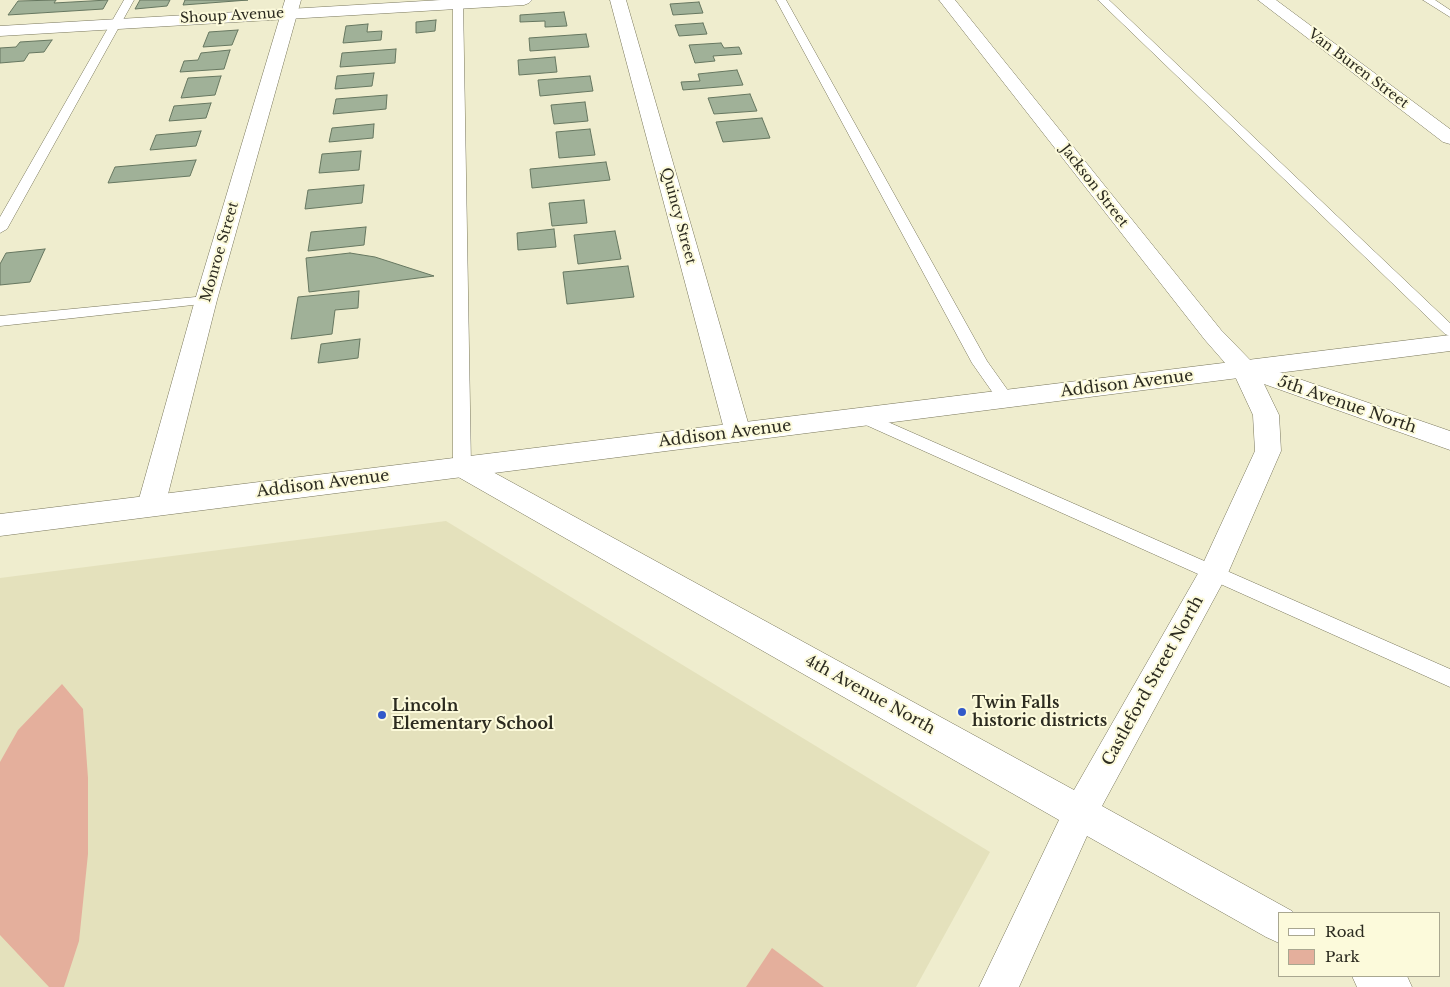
<!DOCTYPE html>
<style>
body{margin:0}
#map{position:relative;width:1450px;height:987px;overflow:hidden;background:#efedce;font-family:"Libre Baskerville",serif}
canvas{display:block}
.legend{position:absolute;left:1278px;top:912px;width:162px;height:65px;box-sizing:border-box;background:#fcfadb;border:1px solid #a9a790;margin:0;padding:6px 9px;list-style:none;font-size:15px;color:#2c2b20}
.legend li{display:flex;align-items:center;gap:10px;height:25px}
.legend b{width:25px;border:1px solid #a9a790}
</style>
<div id="map">
<canvas width="1450" height="987"></canvas>
<ul class="legend">
<li><b style="height:6px;background:#fff"></b>Road</li>
<li><b style="height:14px;background:#e4af9c"></b>Park</li>
</ul>
</div>
<script>
const ctx = document.querySelector('canvas').getContext('2d');
ctx.lineJoin = 'round';
function paint(path, color) { ctx.fillStyle = color; ctx.fill(path, 'evenodd'); }
const poly = rows => new Path2D(rows.map(r => 'M' + r).join(''));
function stroke(path, color, width, dash) { ctx.strokeStyle = color; ctx.lineWidth = width; ctx.lineCap = dash ? 'butt' : 'round'; ctx.setLineDash(dash || []); ctx.stroke(path); }
function label(font, color, halo, rows, align = 'center') {
  ctx.font = font + ' "Libre Baskerville",serif'; ctx.lineWidth = 4; ctx.setLineDash([]); ctx.textBaseline = 'middle'; ctx.strokeStyle = halo; ctx.fillStyle = color; for (const [text, x, y, turn = 0] of rows) {
    ctx.save(); ctx.translate(x, y); ctx.rotate((+turn || 0) * Math.PI / 180); ctx.textAlign = isNaN(turn) ? turn : align; if (halo) ctx.strokeText(text, 0, 0); ctx.fillText(text, 0, 0); ctx.restore();
  }
}
paint(poly([
 [446,521,990,852,916,987,0,987,0,578]
]), '#e4e1bc');
paint(poly([
 [62,684,83,709,88,778,88,854,79,941,64,987,49,987,0,935,0,762,18,730],
 [772,948,824,987,746,987]
]), '#e4af9c');
const building = poly([
 [56,0,54,3,108,0,103,9,8,15,18,1,56,0],
 [140,0,170,0,167,6,135,9,140,0],
 [185,0,248,0,183,5,185,0],
 [699,2,703,13,673,15,670,4,699,2],
 [564,12,567,26,545,27,545,21,520,22,520,15,564,12],
 [436,20,435,31,416,33,416,22,436,20],
 [703,23,707,34,679,36,675,25,703,23],
 [368,24,367,32,382,31,381,40,343,43,346,26,368,24],
 [238,30,232,45,203,47,209,32,238,30],
 [586,34,589,47,530,51,529,38,586,34],
 [52,40,44,52,29,53,24,61,0,63,0,48,16,47,20,42,52,40],
 [721,43,724,48,739,47,742,54,713,56,715,61,695,63,689,45,721,43],
 [396,49,395,63,340,67,342,53,396,49],
 [230,50,224,69,180,72,184,61,198,60,201,53,230,50],
 [555,57,557,72,519,75,518,60,555,57],
 [737,70,743,85,683,90,681,82,700,81,698,74,737,70],
 [374,73,372,86,335,89,337,76,374,73],
 [221,76,215,95,181,98,188,78,221,76],
 [590,76,593,91,540,96,538,80,590,76],
 [750,94,757,111,714,114,708,98,750,94],
 [387,95,386,109,333,114,336,99,387,95],
 [585,102,588,121,554,124,551,105,585,102],
 [211,103,206,118,169,121,174,106,211,103],
 [762,118,770,138,723,142,716,122,762,118],
 [374,124,373,138,329,142,332,128,374,124],
 [590,129,595,155,559,158,556,132,590,129],
 [201,131,196,146,150,150,156,135,201,131],
 [361,151,359,170,319,173,322,154,361,151],
 [196,160,190,176,108,183,115,167,196,160],
 [606,162,610,180,532,188,530,169,606,162],
 [364,185,362,203,305,209,308,190,364,185],
 [584,200,587,223,552,226,549,203,584,200],
 [366,227,364,245,308,251,311,232,366,227],
 [554,229,556,247,518,250,517,233,554,229],
 [615,231,621,259,578,264,574,235,615,231],
 [45,249,30,282,0,285,0,264,6,253,45,249],
 [350,253,375,257,434,276,309,292,306,258,350,253],
 [628,266,634,297,567,304,563,272,628,266],
 [359,291,358,308,335,310,332,334,291,339,298,297,359,291],
 [360,339,358,358,318,363,321,344,360,339]
]);
paint(building, '#a0b198');
stroke(building, '#667760', 1);
const service = poly([
 [124,0,134,0,7,229,0,233,0,217,124,0],
 [453,0,463,0,471,467,468,471,462,473,456,471,453,467,453,0],
 [776,0,786,0,987,361,1014,399,1012,403,1006,404,1000,403,972,363,776,0],
 [1098,0,1109,0,1450,323,1450,336,1445,334,1098,0],
 [1423,0,1435,0,1450,10,1450,17,1423,0],
 [206,296,211,297,213,300,211,303,0,326,0,316,206,296],
 [863,411,1450,669,1450,687,857,421,855,417,857,413,863,411]
]);
const minor = poly([
 [285,0,301,0,217,300,165,506,161,513,151,516,141,513,137,506,195,300,285,0],
 [610,0,626,0,751,433,747,439,738,442,729,439,725,433,610,0],
 [939,0,955,0,1221,330,1253,363,1450,431,1450,450,1264,384,1279,415,1281,451,1228,573,1102,806,1292,911,1294,913,1279,913,1279,943,1266,937,1087,836,1019,987,979,987,1059,820,453,474,449,467,453,460,462,457,471,460,1074,790,1200,570,1255,451,1253,415,1233,372,1205,340,939,0],
 [1258,0,1276,0,1450,129,1450,144,1443,142,1258,0],
 [1352,976,1407,976,1412,987,1357,987,1352,976]
]);
const tertiary = poly([
 [441,0,532,0,529,3,524,5,0,36,0,26,441,0]
]);
const primary = poly([
 [1450,335,1450,351,0,536,0,514,1450,335]
]);
stroke(service, '#79775c', 1);
stroke(minor, '#79775c', 1);
stroke(tertiary, '#79775c', 1);
stroke(primary, '#79775c', 1);
paint(service, '#fff');
paint(minor, '#fff');
paint(tertiary, '#fff');
paint(primary, '#fff');
for (const [x, y, r, color] of [
 [962,712,5,"#3259c9"],
 [382,715,5,"#3259c9"]
]) { const dot = new Path2D(); dot.arc(x, y, r, 0, 2 * Math.PI); ctx.fillStyle = color; ctx.fill(dot); stroke(dot, '#fcfadb', 2); }
label('14px', '#2c2b20', '#fcfadb', [
 ["Shoup Avenue",232,16,-3],
 ["Van Buren Street",1358,69,37],
 ["Jackson Street",1094,186,52],
 ["Quincy Street",678,216,75],
 ["Monroe Street",220,252,-74]
]);
label('16px', '#2c2b20', '#fcfadb', [
 ["Addison Avenue",1127,384,-7],
 ["5th Avenue North",1347,405,19],
 ["Addison Avenue",725,434,-7],
 ["Addison Avenue",323,484,-7],
 ["Castleford Street North",1153,681,-61],
 ["4th Avenue North",870,695,29]
]);
label('bold 16px', '#2c2b20', '#fcfadb', [
 ["Twin Falls",972,703],
 ["historic districts",972,721],
 ["Lincoln",392,706],
 ["Elementary School",392,724]
], 'left');
</script>
